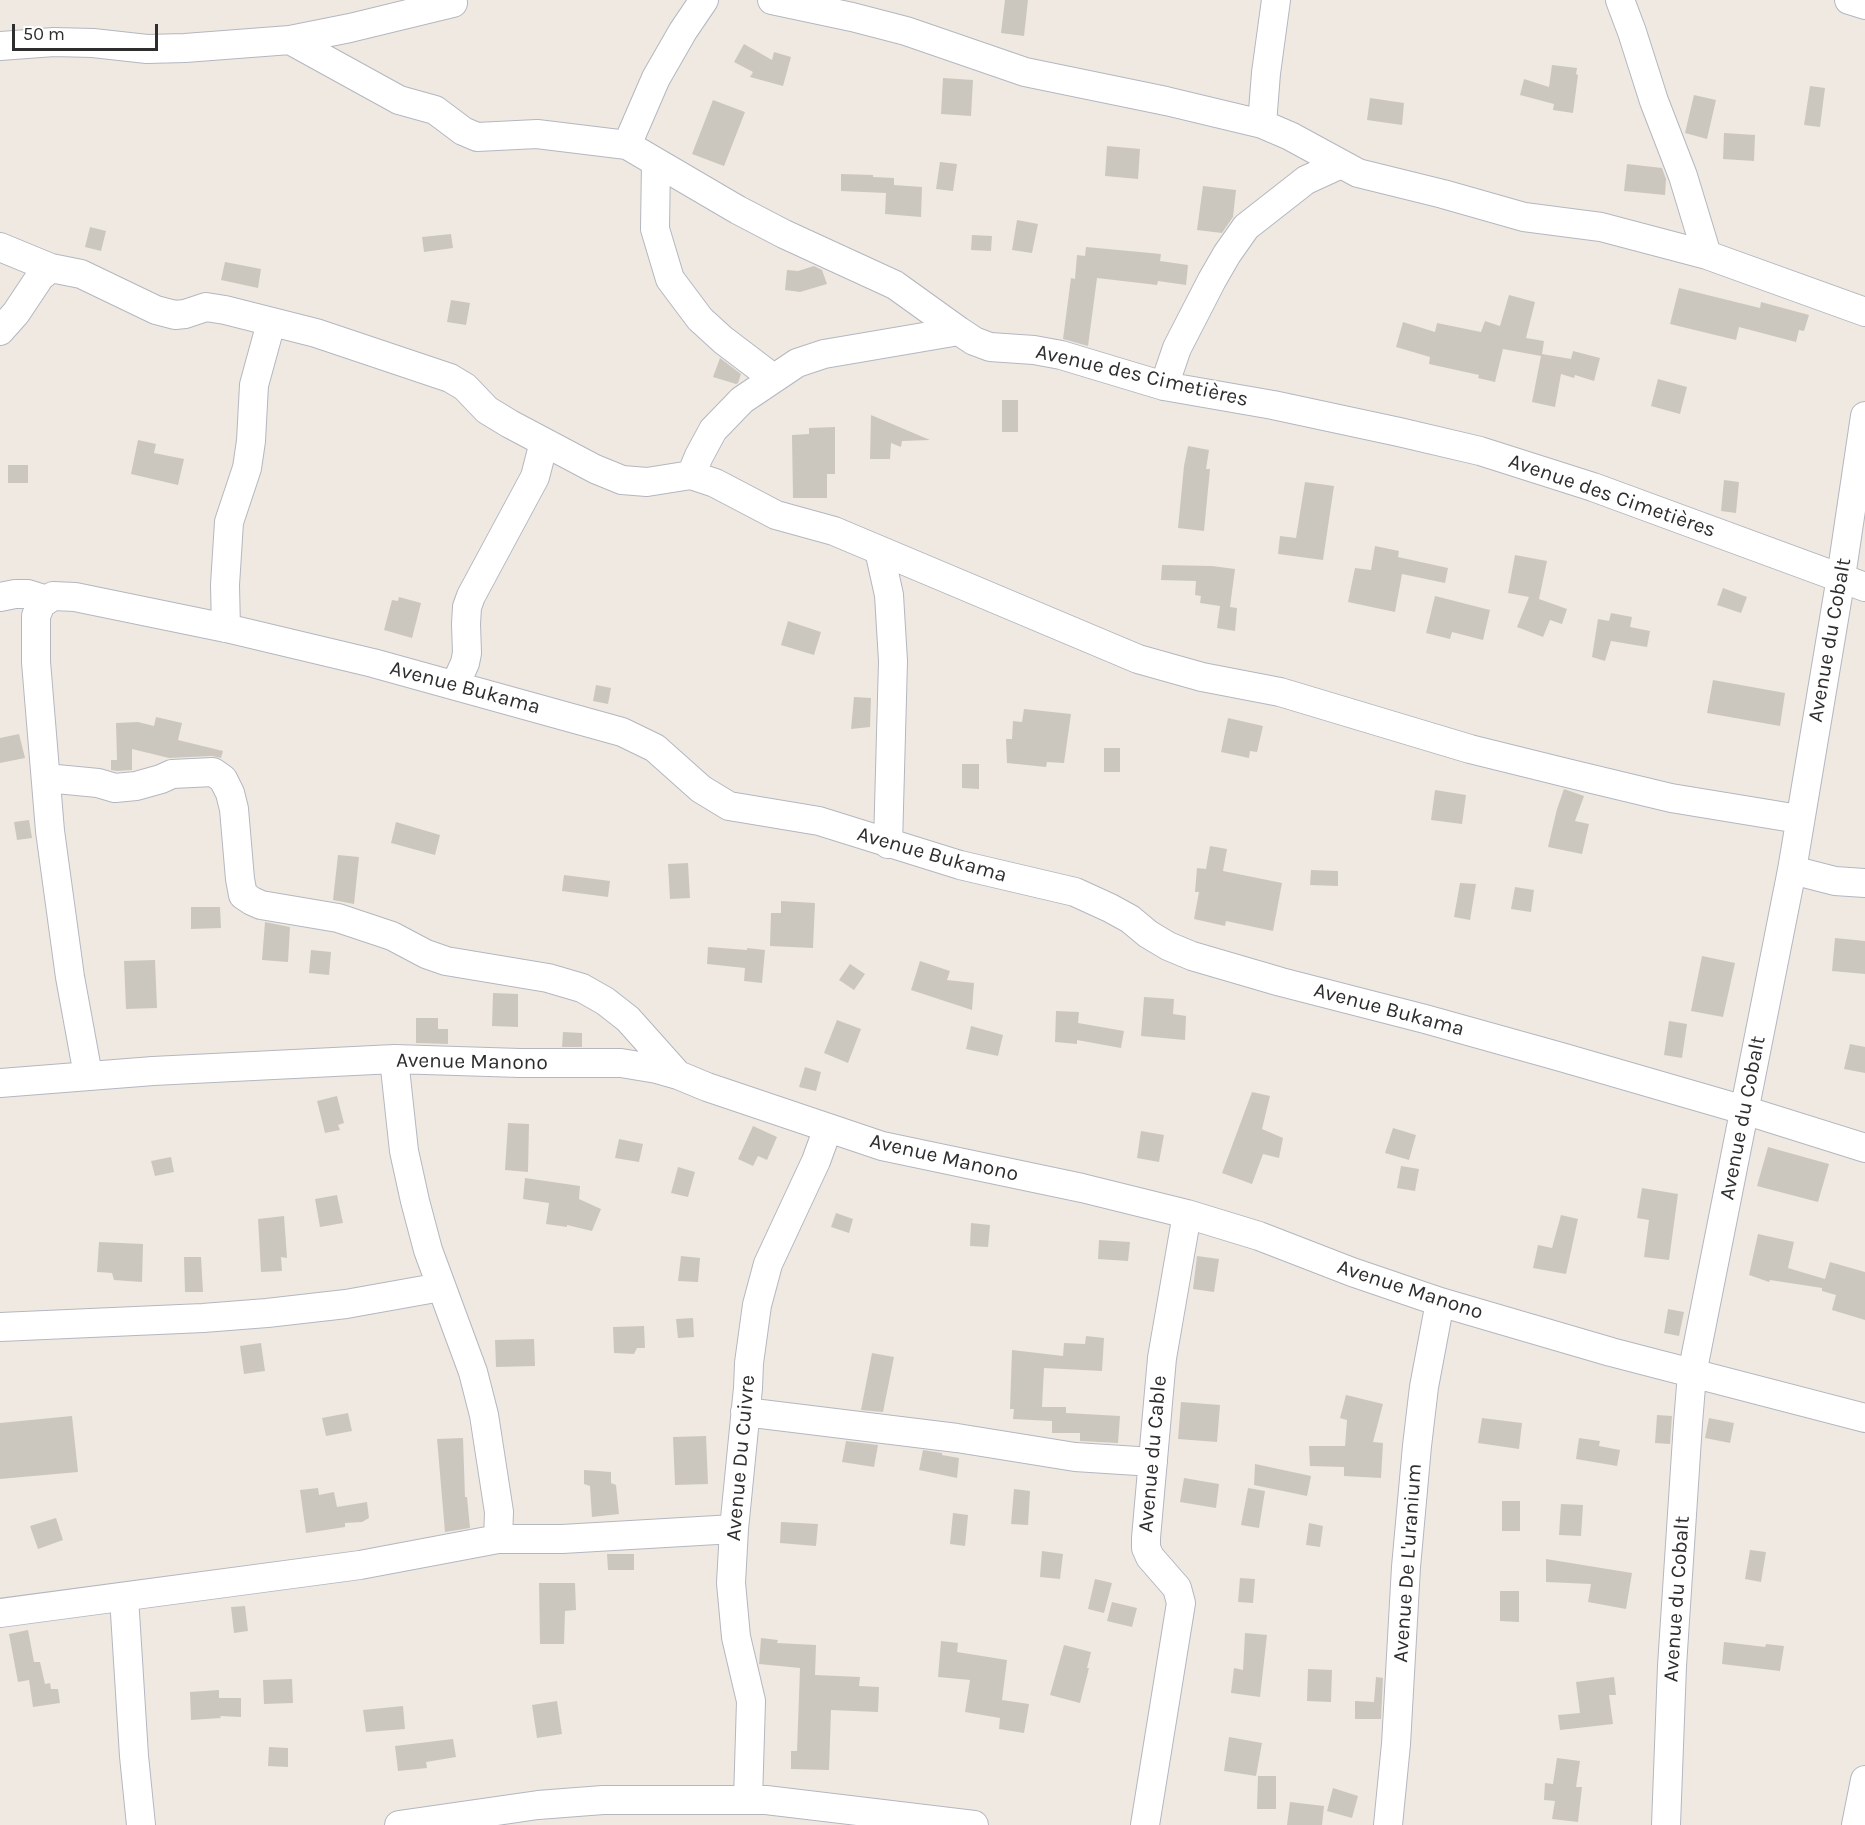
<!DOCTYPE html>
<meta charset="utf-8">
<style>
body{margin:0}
#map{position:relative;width:1865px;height:1825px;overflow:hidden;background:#efe9e1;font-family:Karla,sans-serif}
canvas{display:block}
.scale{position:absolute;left:12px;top:24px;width:146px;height:27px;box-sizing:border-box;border:3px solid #2e2e2e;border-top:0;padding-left:8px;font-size:18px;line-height:21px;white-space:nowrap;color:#2e2e2e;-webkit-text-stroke:4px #fff;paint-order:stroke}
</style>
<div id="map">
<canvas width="1865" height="1825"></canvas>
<div class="scale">50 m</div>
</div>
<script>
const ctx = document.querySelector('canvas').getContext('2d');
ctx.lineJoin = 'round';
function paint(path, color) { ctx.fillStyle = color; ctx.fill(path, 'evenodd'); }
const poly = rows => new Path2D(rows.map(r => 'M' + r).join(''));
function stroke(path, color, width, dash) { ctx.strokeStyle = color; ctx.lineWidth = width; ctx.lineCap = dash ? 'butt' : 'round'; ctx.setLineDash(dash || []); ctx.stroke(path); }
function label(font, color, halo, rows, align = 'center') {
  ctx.font = font + ' Karla,sans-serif'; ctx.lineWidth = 4.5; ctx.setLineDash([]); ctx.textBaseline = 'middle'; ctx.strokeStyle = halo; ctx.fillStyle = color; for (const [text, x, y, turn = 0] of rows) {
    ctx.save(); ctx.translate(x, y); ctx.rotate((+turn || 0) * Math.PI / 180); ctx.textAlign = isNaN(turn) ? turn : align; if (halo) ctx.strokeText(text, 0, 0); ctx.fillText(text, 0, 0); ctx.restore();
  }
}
paint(poly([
 [1005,0,1028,0,1024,36,1001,33],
 [744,44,772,60,774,52,791,57,783,86,750,77,753,72,734,62],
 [1552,65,1577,68,1576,74,1578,75,1573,113,1553,110,1554,104,1520,95,1524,79,1549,87],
 [943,78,973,80,971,116,941,114],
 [1810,86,1825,88,1820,127,1804,125],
 [1694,95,1716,100,1707,139,1685,133],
 [1370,98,1404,103,1402,125,1367,120],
 [713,100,745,112,724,166,692,154],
 [1724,133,1755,135,1754,161,1723,159],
 [1107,146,1140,149,1138,179,1105,176],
 [940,162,957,164,953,191,936,189],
 [1627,164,1662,168,1666,179,1665,195,1624,191],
 [841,174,873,175,873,177,894,178,894,185,922,187,921,217,885,214,886,193,841,191],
 [1203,186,1236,190,1233,217,1222,233,1197,230],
 [1017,220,1038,224,1032,253,1012,250],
 [90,227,106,231,101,251,85,247],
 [451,234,453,248,424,252,422,237],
 [972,235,992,236,991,251,971,250],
 [1086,247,1161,254,1160,261,1188,265,1186,285,1158,281,1157,285,1097,278,1088,346,1063,339,1071,278,1075,279,1077,255,1085,256],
 [225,262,261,269,258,288,221,280],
 [814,266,822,270,827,284,800,292,785,290,787,270,798,271],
 [1679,288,1760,308,1761,302,1809,315,1804,331,1799,330,1796,342,1739,327,1736,340,1670,324],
 [1509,295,1535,302,1526,338,1544,341,1542,354,1571,359,1573,351,1600,358,1594,381,1575,375,1574,378,1561,374,1555,407,1532,402,1541,356,1503,349,1495,382,1478,378,1479,375,1429,364,1430,357,1396,347,1403,322,1435,332,1437,323,1481,332,1485,321,1500,326],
 [451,300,470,303,466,325,447,322],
 [720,358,741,374,738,383,736,384,713,377],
 [1658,379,1687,387,1680,414,1651,406],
 [1002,400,1018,400,1018,432,1002,432],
 [871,415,930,440,902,441,901,447,891,443,890,459,870,459],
 [835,427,835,474,827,474,827,498,793,498,792,435,809,434,809,428],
 [138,440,156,444,154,453,184,459,178,485,131,474],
 [1188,446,1209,450,1206,469,1210,469,1204,531,1178,528,1184,466],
 [8,465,28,465,28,483,8,483],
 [1724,480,1739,482,1736,513,1721,511],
 [1305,482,1334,486,1323,560,1278,554,1280,536,1296,538],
 [1375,546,1399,551,1398,557,1448,568,1445,583,1402,574,1395,612,1348,602,1355,568,1371,570],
 [1515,555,1547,561,1539,599,1567,609,1562,624,1550,620,1543,637,1517,627,1529,597,1508,593],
 [1162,565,1212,566,1235,569,1230,607,1237,608,1235,631,1217,628,1220,606,1200,603,1201,596,1195,595,1196,581,1161,580],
 [1723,588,1747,597,1741,613,1717,605],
 [1435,596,1490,610,1483,640,1452,632,1450,639,1426,633],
 [399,597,421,603,412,638,384,630,392,600,398,601],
 [1611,613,1632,617,1630,627,1650,631,1647,647,1611,641,1605,661,1592,657,1598,619,1609,621],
 [788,621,821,632,814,655,781,645],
 [1713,680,1785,693,1780,726,1707,713],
 [596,685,611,688,608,704,593,701],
 [854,697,871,698,870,727,851,729],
 [1024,709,1071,714,1064,763,1047,762,1046,767,1007,763,1006,739,1012,739,1013,721,1022,722],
 [156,717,182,723,178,740,223,751,221,758,212,756,169,758,132,749,132,770,117,771,111,770,111,760,117,760,116,723,138,722,154,726],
 [1228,718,1263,726,1257,752,1250,751,1249,758,1221,752],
 [19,734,25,758,0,763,0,738],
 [1104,748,1120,748,1120,772,1104,772],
 [962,764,979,764,979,789,962,788],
 [1564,789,1584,796,1575,821,1589,824,1582,854,1548,847,1557,809],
 [1435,790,1466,795,1462,824,1431,820],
 [29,820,32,838,17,840,14,822],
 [396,822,440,835,435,855,391,843],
 [1210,846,1227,849,1223,871,1282,883,1273,931,1226,921,1225,926,1194,919,1199,892,1195,892,1197,868,1206,869],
 [338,855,359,857,354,904,333,900],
 [688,863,690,898,670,899,668,864],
 [1311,870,1338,871,1338,886,1310,885],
 [564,875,610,881,608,897,562,891],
 [1460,883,1476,884,1470,920,1454,917],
 [1515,887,1534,890,1531,912,1511,909],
 [781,901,815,903,813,948,770,946,771,913,781,913],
 [191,907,220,907,221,928,191,929],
 [265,922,290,927,288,962,262,960],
 [1835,938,1865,941,1865,974,1832,971],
 [708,947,747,950,747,948,765,950,762,983,744,981,745,968,707,964],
 [311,950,331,952,329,975,309,973],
 [1702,956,1735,963,1723,1017,1691,1011],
 [155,960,157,1008,126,1009,124,961],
 [920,961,950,971,947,980,974,983,972,1010,911,990],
 [850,964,865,974,854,990,839,980],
 [493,993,518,994,518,1027,492,1026],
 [1144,997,1174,999,1173,1014,1186,1016,1185,1040,1141,1036],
 [1056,1011,1079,1012,1078,1023,1124,1031,1121,1048,1077,1040,1077,1044,1055,1042],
 [416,1018,438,1018,438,1029,448,1029,448,1044,416,1043],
 [837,1020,861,1029,848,1063,824,1053],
 [1669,1021,1687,1024,1682,1058,1664,1055],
 [971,1026,1003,1035,998,1056,966,1049],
 [563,1032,582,1033,582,1047,562,1047],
 [1850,1044,1865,1047,1865,1073,1844,1069],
 [805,1067,821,1072,816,1091,799,1087],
 [1252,1092,1270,1096,1262,1129,1283,1138,1279,1158,1263,1154,1252,1184,1222,1173],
 [337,1096,344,1123,338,1125,340,1130,325,1133,317,1101],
 [508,1123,529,1124,528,1172,505,1170],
 [753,1126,777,1137,767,1160,758,1156,753,1166,738,1159],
 [1393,1128,1416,1135,1409,1160,1385,1153],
 [1141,1131,1164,1135,1159,1162,1137,1158],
 [619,1139,643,1144,639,1162,615,1158],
 [1768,1147,1829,1164,1818,1202,1757,1186],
 [171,1157,174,1172,155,1176,151,1161],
 [1401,1166,1419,1169,1415,1191,1397,1188],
 [678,1167,695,1172,688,1197,671,1193],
 [525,1178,580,1186,579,1199,601,1209,592,1231,567,1225,567,1227,546,1224,549,1203,523,1199],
 [1642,1188,1678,1194,1669,1260,1644,1257,1649,1220,1637,1218],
 [337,1195,343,1223,320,1227,315,1199],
 [836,1213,853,1219,849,1233,831,1227],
 [1561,1215,1578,1219,1566,1274,1533,1268,1538,1245,1552,1248],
 [284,1216,287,1258,281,1257,282,1271,261,1272,258,1219],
 [971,1223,990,1225,988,1247,970,1246],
 [1758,1234,1794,1242,1788,1268,1825,1279,1830,1262,1865,1272,1865,1320,1832,1310,1836,1295,1822,1291,1822,1288,1770,1280,1769,1282,1749,1275],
 [1099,1240,1130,1242,1128,1261,1098,1259],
 [99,1242,143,1244,142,1282,114,1280,112,1273,97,1272],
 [681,1256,700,1258,698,1282,678,1281],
 [1197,1256,1219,1259,1214,1292,1193,1289],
 [184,1257,201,1257,203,1292,185,1292],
 [1668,1309,1684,1312,1679,1336,1664,1333],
 [693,1318,694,1337,678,1338,676,1319],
 [644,1326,645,1348,637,1348,634,1354,614,1353,613,1327],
 [1086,1336,1104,1338,1102,1371,1044,1368,1042,1407,1066,1407,1066,1413,1120,1416,1118,1443,1080,1441,1080,1433,1052,1433,1052,1421,1013,1419,1014,1409,1010,1409,1012,1350,1063,1356,1064,1343,1085,1344],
 [534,1339,535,1366,496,1367,495,1340],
 [261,1343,265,1371,244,1374,240,1346],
 [872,1353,894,1357,883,1412,861,1410],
 [1346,1395,1383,1404,1373,1442,1383,1443,1381,1478,1344,1476,1344,1467,1310,1466,1309,1446,1345,1446,1347,1420,1340,1418],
 [1181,1402,1220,1405,1217,1442,1178,1439],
 [348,1413,352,1431,326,1436,322,1418],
 [1657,1415,1672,1416,1670,1444,1655,1443],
 [72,1416,78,1472,0,1479,0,1423],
 [1482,1418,1522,1423,1519,1449,1478,1443],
 [1709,1418,1734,1423,1730,1443,1705,1438],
 [706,1436,708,1484,675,1485,673,1437],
 [463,1438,465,1497,467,1497,470,1528,445,1532,437,1439],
 [1579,1438,1600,1441,1599,1446,1620,1450,1617,1466,1576,1459],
 [846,1441,878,1445,874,1467,842,1462],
 [923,1450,942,1453,942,1455,959,1458,957,1478,919,1470],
 [1255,1464,1311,1476,1307,1496,1254,1485],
 [584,1470,611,1472,611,1483,616,1485,619,1514,592,1517,590,1486,584,1484],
 [1184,1478,1219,1484,1216,1508,1180,1502],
 [318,1488,319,1495,334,1492,337,1507,367,1502,369,1518,362,1522,345,1523,345,1527,306,1533,300,1490],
 [1248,1488,1265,1491,1259,1528,1241,1525],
 [1014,1489,1030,1491,1028,1525,1011,1524],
 [1502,1501,1520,1501,1520,1531,1502,1531],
 [1561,1504,1583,1505,1581,1536,1559,1535],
 [953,1513,968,1515,965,1546,950,1544],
 [56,1518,63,1540,38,1549,30,1526],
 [781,1522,818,1524,816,1546,780,1543],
 [1309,1523,1323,1526,1320,1547,1306,1545],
 [1750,1550,1766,1552,1761,1582,1745,1579],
 [1042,1551,1063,1554,1060,1579,1040,1577],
 [607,1554,634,1554,634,1570,608,1570],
 [1546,1559,1632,1573,1626,1609,1588,1602,1591,1584,1546,1582],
 [1240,1578,1255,1579,1253,1603,1238,1602],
 [1095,1579,1112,1583,1104,1613,1088,1609],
 [539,1583,575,1583,576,1610,565,1611,564,1644,540,1644],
 [1500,1591,1519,1591,1519,1622,1500,1621],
 [1112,1602,1137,1608,1132,1627,1107,1621],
 [245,1606,248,1631,234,1633,231,1607],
 [28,1630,34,1662,40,1662,45,1684,50,1683,51,1689,58,1689,60,1703,33,1707,29,1680,18,1682,9,1634],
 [1245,1633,1267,1635,1260,1697,1231,1693,1234,1668,1243,1670],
 [761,1638,778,1640,777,1643,816,1645,815,1675,860,1677,859,1686,879,1687,878,1712,831,1710,829,1770,791,1769,791,1751,797,1751,800,1668,759,1664],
 [941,1641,958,1643,957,1652,1007,1660,1002,1700,1029,1704,1024,1733,999,1729,1000,1718,965,1712,970,1680,938,1677],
 [1724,1642,1765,1647,1766,1644,1784,1646,1780,1671,1722,1664],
 [1064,1645,1091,1652,1087,1668,1089,1668,1080,1703,1050,1695],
 [1308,1669,1332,1670,1331,1702,1307,1701],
 [1376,1677,1383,1678,1381,1719,1355,1719,1355,1701,1374,1702],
 [1614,1677,1616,1695,1609,1695,1613,1724,1560,1730,1558,1715,1580,1713,1576,1682],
 [292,1679,293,1703,264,1704,263,1680],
 [219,1690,219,1698,241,1698,241,1717,220,1716,221,1718,191,1720,190,1692],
 [557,1701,562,1734,537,1738,532,1705],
 [403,1706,405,1729,366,1732,363,1710],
 [1229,1737,1262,1743,1256,1776,1224,1771],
 [453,1739,456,1757,426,1762,427,1768,398,1771,395,1746],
 [269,1747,288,1748,288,1767,268,1766],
 [1557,1758,1580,1761,1576,1787,1582,1787,1578,1822,1552,1819,1555,1801,1544,1800,1545,1783,1553,1784],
 [1258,1776,1276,1776,1276,1809,1257,1809],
 [1333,1788,1358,1796,1352,1818,1327,1811],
 [1290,1802,1324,1806,1322,1825,1287,1825]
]), '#cbc7bf');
const minor = poly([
 [772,0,852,17,906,31,1025,72,1166,101,1262,124,1290,136,1358,173,1443,194,1524,217,1601,227,1707,255,1865,312],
 [1620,0,1632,32,1654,101,1683,176,1707,255],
 [1849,0,1865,5],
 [290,40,399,100,435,110,463,131,477,137,537,134,627,145,738,210,784,234,895,285,959,331,974,341,990,347,1034,350,1061,355,1164,386,1273,405,1399,432,1480,451,1593,487,1865,587],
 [0,46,54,42,93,43,147,49,185,48,290,40,350,28,453,3],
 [1262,124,1266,73,1276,0],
 [627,145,656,78,683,31,704,0],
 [656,163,655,229,670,279,700,319,723,340,773,378],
 [0,247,51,268],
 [0,331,16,313,40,277,51,268,81,274,156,310,175,315,185,314,206,307,225,310,316,333,450,378,465,387,487,410,510,424,595,469,622,480,647,482,691,475,715,483,776,515,834,531,1138,659,1202,677,1280,692,1470,749,1567,773,1671,798,1799,819],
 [1164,386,1177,348,1212,280,1227,254,1246,227,1306,180,1341,164],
 [691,475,699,456,713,430,742,400,797,363,824,354,959,331],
 [879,550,889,595,893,661,888,844],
 [0,597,15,594,28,594,47,600],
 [226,628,225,585,229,522,247,468,251,441,254,385,271,323],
 [455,685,465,663,467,653,466,624,467,607,471,596,535,477,544,442],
 [46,778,98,783,115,788,136,786,161,779,172,774,213,772,223,779,230,793,234,809,240,879,243,895,252,901,261,905,338,918,392,936,426,954,446,961,548,978,582,988,605,1001,628,1019,678,1075],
 [1792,870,1835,881,1865,883],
 [394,1059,404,1151,415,1201,428,1250,473,1372,484,1415,499,1512,498,1539],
 [88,1075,70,977,50,831,36,662,36,616,41,604,53,596,75,597,226,628,373,663,622,732,655,748,701,789,729,806,819,821,960,865,1075,892,1110,908,1130,919,1148,934,1168,946,1192,956,1281,982,1425,1019,1561,1057,1744,1110,1865,1148],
 [0,1083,153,1071,394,1059,520,1063,621,1063,657,1069,678,1075,707,1087,882,1146,1082,1188,1187,1214,1259,1236,1352,1272,1440,1302,1611,1352,1865,1418],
 [0,1327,203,1318,267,1313,346,1304,441,1287],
 [745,1412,957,1438,1075,1457,1153,1462],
 [124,1597,134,1756,141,1825],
 [0,1613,360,1565,498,1539,562,1539,734,1529],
 [748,1800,751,1701,736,1637,731,1583,734,1529,748,1388,749,1363,757,1305,768,1264,816,1161,828,1128],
 [399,1825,538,1805,603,1800,766,1800,974,1825],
 [1145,1825,1181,1603,1177,1588,1150,1557,1146,1548,1146,1538,1162,1358,1187,1214],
 [1388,1825,1396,1744,1406,1567,1417,1446,1424,1387,1440,1302],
 [1666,1825,1672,1666,1688,1423,1692,1374,1792,870,1841,577,1865,416],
 [1856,1825,1865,1780]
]);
stroke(minor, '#b4b7c1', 30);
stroke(minor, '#fff', 28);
label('21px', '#2e2e2e', '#fff', [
 ["Avenue des Cimetières",1142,376,13],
 ["Avenue des Cimetières",1612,496,19],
 ["Avenue du Cobalt",1830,640,-80],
 ["Avenue Bukama",465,688,15],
 ["Avenue Bukama",932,855,16],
 ["Avenue Bukama",1389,1010,15],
 ["Avenue Manono",472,1062,1],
 ["Avenue du Cobalt",1743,1118,-79],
 ["Avenue Manono",944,1158,13],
 ["Avenue Manono",1410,1290,18],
 ["Avenue du Cable",1153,1454,-85],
 ["Avenue Du Cuivre",741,1458,-85],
 ["Avenue De L'uranium",1408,1563,-86],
 ["Avenue du Cobalt",1677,1599,-86]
]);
</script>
